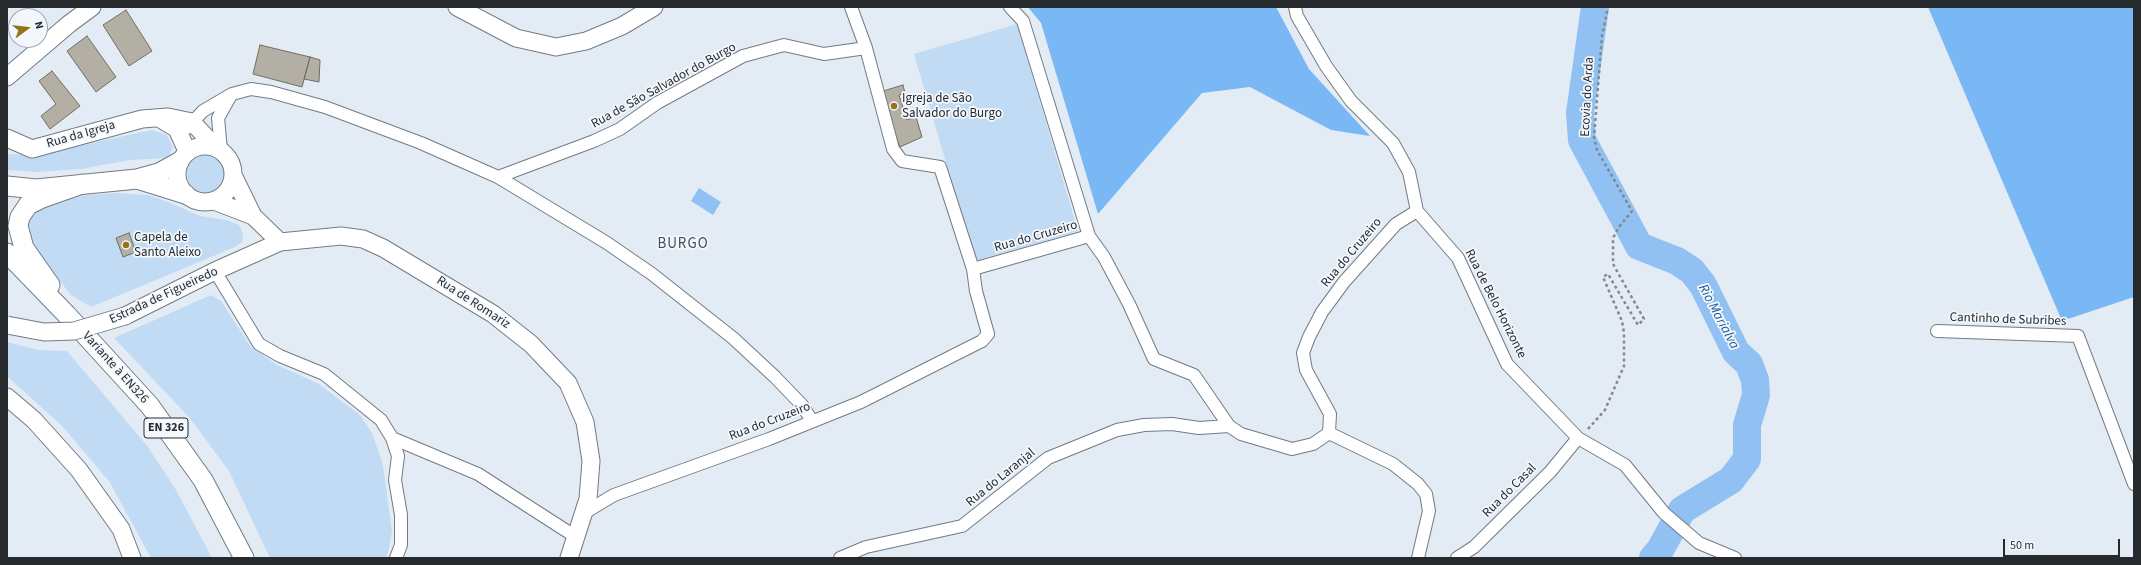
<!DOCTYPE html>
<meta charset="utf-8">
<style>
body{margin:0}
#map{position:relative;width:2141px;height:565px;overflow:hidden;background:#e3ecf4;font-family:"Source Sans 3",sans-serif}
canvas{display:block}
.frame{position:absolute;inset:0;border:8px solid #272a2d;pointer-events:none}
.north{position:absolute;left:8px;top:8px;width:40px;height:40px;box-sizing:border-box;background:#f3f8fe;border:1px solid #a1a6aa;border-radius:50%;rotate:75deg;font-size:11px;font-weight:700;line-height:16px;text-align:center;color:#272a2d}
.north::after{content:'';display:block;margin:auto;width:14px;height:18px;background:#94731a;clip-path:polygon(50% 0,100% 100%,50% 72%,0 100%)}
.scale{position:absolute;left:2003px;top:539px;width:117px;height:18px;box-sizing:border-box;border:2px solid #272a2d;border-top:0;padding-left:5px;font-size:12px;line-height:14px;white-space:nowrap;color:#272a2d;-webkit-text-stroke:3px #f3f8fe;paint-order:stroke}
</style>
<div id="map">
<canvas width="2141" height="565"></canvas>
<div class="frame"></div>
<div class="north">N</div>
<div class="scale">50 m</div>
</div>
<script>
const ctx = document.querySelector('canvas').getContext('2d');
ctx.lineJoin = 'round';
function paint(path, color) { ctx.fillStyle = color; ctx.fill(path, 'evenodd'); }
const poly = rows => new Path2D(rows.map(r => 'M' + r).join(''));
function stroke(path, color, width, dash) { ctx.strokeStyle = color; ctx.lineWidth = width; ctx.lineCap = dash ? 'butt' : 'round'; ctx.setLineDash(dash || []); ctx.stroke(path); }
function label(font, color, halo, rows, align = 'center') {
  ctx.font = font + ' "Source Sans 3",sans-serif'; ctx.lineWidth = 3.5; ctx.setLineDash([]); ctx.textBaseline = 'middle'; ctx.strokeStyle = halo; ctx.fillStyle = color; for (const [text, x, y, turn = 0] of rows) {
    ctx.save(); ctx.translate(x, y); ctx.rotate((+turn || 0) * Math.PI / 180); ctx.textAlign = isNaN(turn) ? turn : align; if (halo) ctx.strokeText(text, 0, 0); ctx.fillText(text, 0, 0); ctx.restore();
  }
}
paint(poly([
 [1017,24,1078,231,975,261,914,54],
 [152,130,167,135,173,147,168,158,130,160,81,169,38,172,7,170,7,154,36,155],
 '187 174a19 19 0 1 1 38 0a19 19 0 1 1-38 0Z',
 [117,193,148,195,168,202,200,216,227,220,239,225,243,234,242,242,235,247,91,307,71,295,35,249,26,224,34,212,54,203,86,195],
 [211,295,221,301,251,347,277,365,319,384,360,415,372,433,383,465,392,531,387,558,270,558,229,471,189,417,114,338],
 [7,342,38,350,67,351,148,447,176,490,212,558,151,558,109,481,62,426,7,376]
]), '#c1dbf5');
paint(poly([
 [1028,7,1276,7,1309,69,1370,136,1331,130,1250,87,1202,93,1098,214,1041,23],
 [1928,7,2134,7,2134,297,2062,321]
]), '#79b8f5');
paint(poly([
 [699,188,721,202,713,215,691,201]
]), '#90c1f2');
stroke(poly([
 [1595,7,1580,113,1582,140,1639,246,1677,261,1692,271,1703,285,1736,352,1749,364,1755,380,1756,395,1747,425,1747,459,1731,480,1682,510,1660,550,1653,558]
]), '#90c1f2', 28);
const building = poly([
 [126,10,152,51,129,66,103,25,126,10],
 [87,36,116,77,96,92,67,51,87,36],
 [260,45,310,57,302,87,253,74,260,45],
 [310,57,320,60,319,82,304,79,310,57],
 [52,71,80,106,50,129,41,116,56,104,39,81,52,71],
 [903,85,905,93,899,95,907,120,916,117,922,137,900,147,895,134,893,134,880,92,903,85],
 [129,233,136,252,123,257,116,238,129,233]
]);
paint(building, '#b4afa5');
stroke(building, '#716d64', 1);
const street = poly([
 [1010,7,1023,21,1089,236,1104,257,1129,304,1154,359,1194,375,1229,426,1241,434,1292,449,1313,444,1329,433,1330,414,1306,370,1303,353,1309,337,1322,312,1344,282,1396,224,1417,211],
 [1295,7,1297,16,1326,66,1351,101,1393,143,1409,172,1417,211,1458,258,1507,364,1578,438,1625,465,1664,513,1699,543,1735,558],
 [187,128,203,111,232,94,251,89,271,92,325,107,421,143,498,177,594,141,620,129,657,103,743,56,784,45,824,54,866,48],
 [221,150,218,118,231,95],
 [498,177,607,243,652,274,733,338,775,377,802,405,812,421],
 [973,269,1089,236],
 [215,271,259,344,280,356,324,374,381,420,392,438,398,456,395,480,401,515,401,545,396,558],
 [1937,331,2078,336,2134,484],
 [1329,433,1393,464,1418,484,1426,494,1429,511,1418,558],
 [392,438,478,474,576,537],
 [584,513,614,495,769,439,861,402,982,341,988,334,976,291,973,269,940,167,902,161,893,149,866,48,851,7],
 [840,558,866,547,962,526,1048,458,1117,430,1144,425,1172,424,1199,428,1229,426],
 [1457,558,1474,547,1550,472,1578,438]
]);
const secondary = poly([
 [457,7,516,38,556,47,586,41,622,26,654,7],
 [7,77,69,24,92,7],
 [159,118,177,129,187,151],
 [7,138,32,149,142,119,168,117,192,122,207,138,210,145],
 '177 174a28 28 0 1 1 56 0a28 28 0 1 1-56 0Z',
 [233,175,253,216,280,242],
 [214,201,253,216],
 [125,316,215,271,280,242,341,236,363,239,383,248,493,314,531,344,568,383,585,422,591,461,588,499,569,558],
 [7,397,34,420,79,470,121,529,132,558]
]);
const primary = poly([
 [137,179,185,194],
 [7,186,36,189,137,179,159,173,179,162],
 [7,253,66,314,150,406,203,480,244,558],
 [50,285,24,248,18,226,20,217,28,205,42,198,82,184]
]);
stroke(street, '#737b82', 14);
stroke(secondary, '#737b82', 19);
stroke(primary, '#737b82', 21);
stroke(poly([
 [1588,429,1605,410,1624,366,1624,333,1622,321,1603,277,1608,274,1638,325,1644,319,1613,264,1613,238,1619,227,1632,211,1597,150,1594,137,1602,36,1608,7]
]), '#82888d', 2.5, [3, 3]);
stroke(street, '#fff', 12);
stroke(secondary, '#fff', 17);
stroke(primary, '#fff', 19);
const secondaryBridge = poly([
 [7,325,44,332,74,331,125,316]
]);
stroke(secondaryBridge, '#737b82', 19, []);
stroke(secondaryBridge, '#fff', 17);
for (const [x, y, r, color] of [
 [894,106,4,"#94731a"],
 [126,245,4,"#94731a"]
]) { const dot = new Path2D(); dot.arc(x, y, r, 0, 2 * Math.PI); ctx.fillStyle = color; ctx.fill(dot); stroke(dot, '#f3f8fe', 1.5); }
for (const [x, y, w] of [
 [166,428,44]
]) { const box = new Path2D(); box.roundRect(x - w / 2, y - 10, w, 20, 3); ctx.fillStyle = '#f3f8fe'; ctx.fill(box); stroke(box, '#272a2d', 1); }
label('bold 12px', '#272a2d', null, [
 ["EN 326",166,428]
]);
label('13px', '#272a2d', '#f3f8fe', [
 ["Rua de São Salvador do Burgo",664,86,-29],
 ["Ecovia do Arda",1588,97,-87],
 ["Rua da Igreja",81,135,-16],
 ["Rua do Cruzeiro",1036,237,-16],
 ["Rua do Cruzeiro",1352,253,-50],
 ["Estrada de Figueiredo",164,296,-25],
 ["Rua de Romariz",473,303,33],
 ["Rua de Belo Horizonte",1495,304,63],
 ["Cantinho de Subribes",2008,320,2],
 ["Variante à EN326",115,368,48],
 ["Rua do Cruzeiro",770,422,-21],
 ["Rua do Laranjal",1001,478,-39],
 ["Rua do Casal",1510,491,-45]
]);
label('13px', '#272a2d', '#f3f8fe', [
 ["Igreja de São",902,99],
 ["Salvador do Burgo",902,114],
 ["Capela de",134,238],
 ["Santo Aleixo",134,253]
], 'left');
label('italic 14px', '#155890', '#f3f8fe', [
 ["Rio Marialva",1718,317,62]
]);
ctx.letterSpacing = '1px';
label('15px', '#444b52', '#f3f8fe', [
 ["BURGO",683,245]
]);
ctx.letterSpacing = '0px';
</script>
